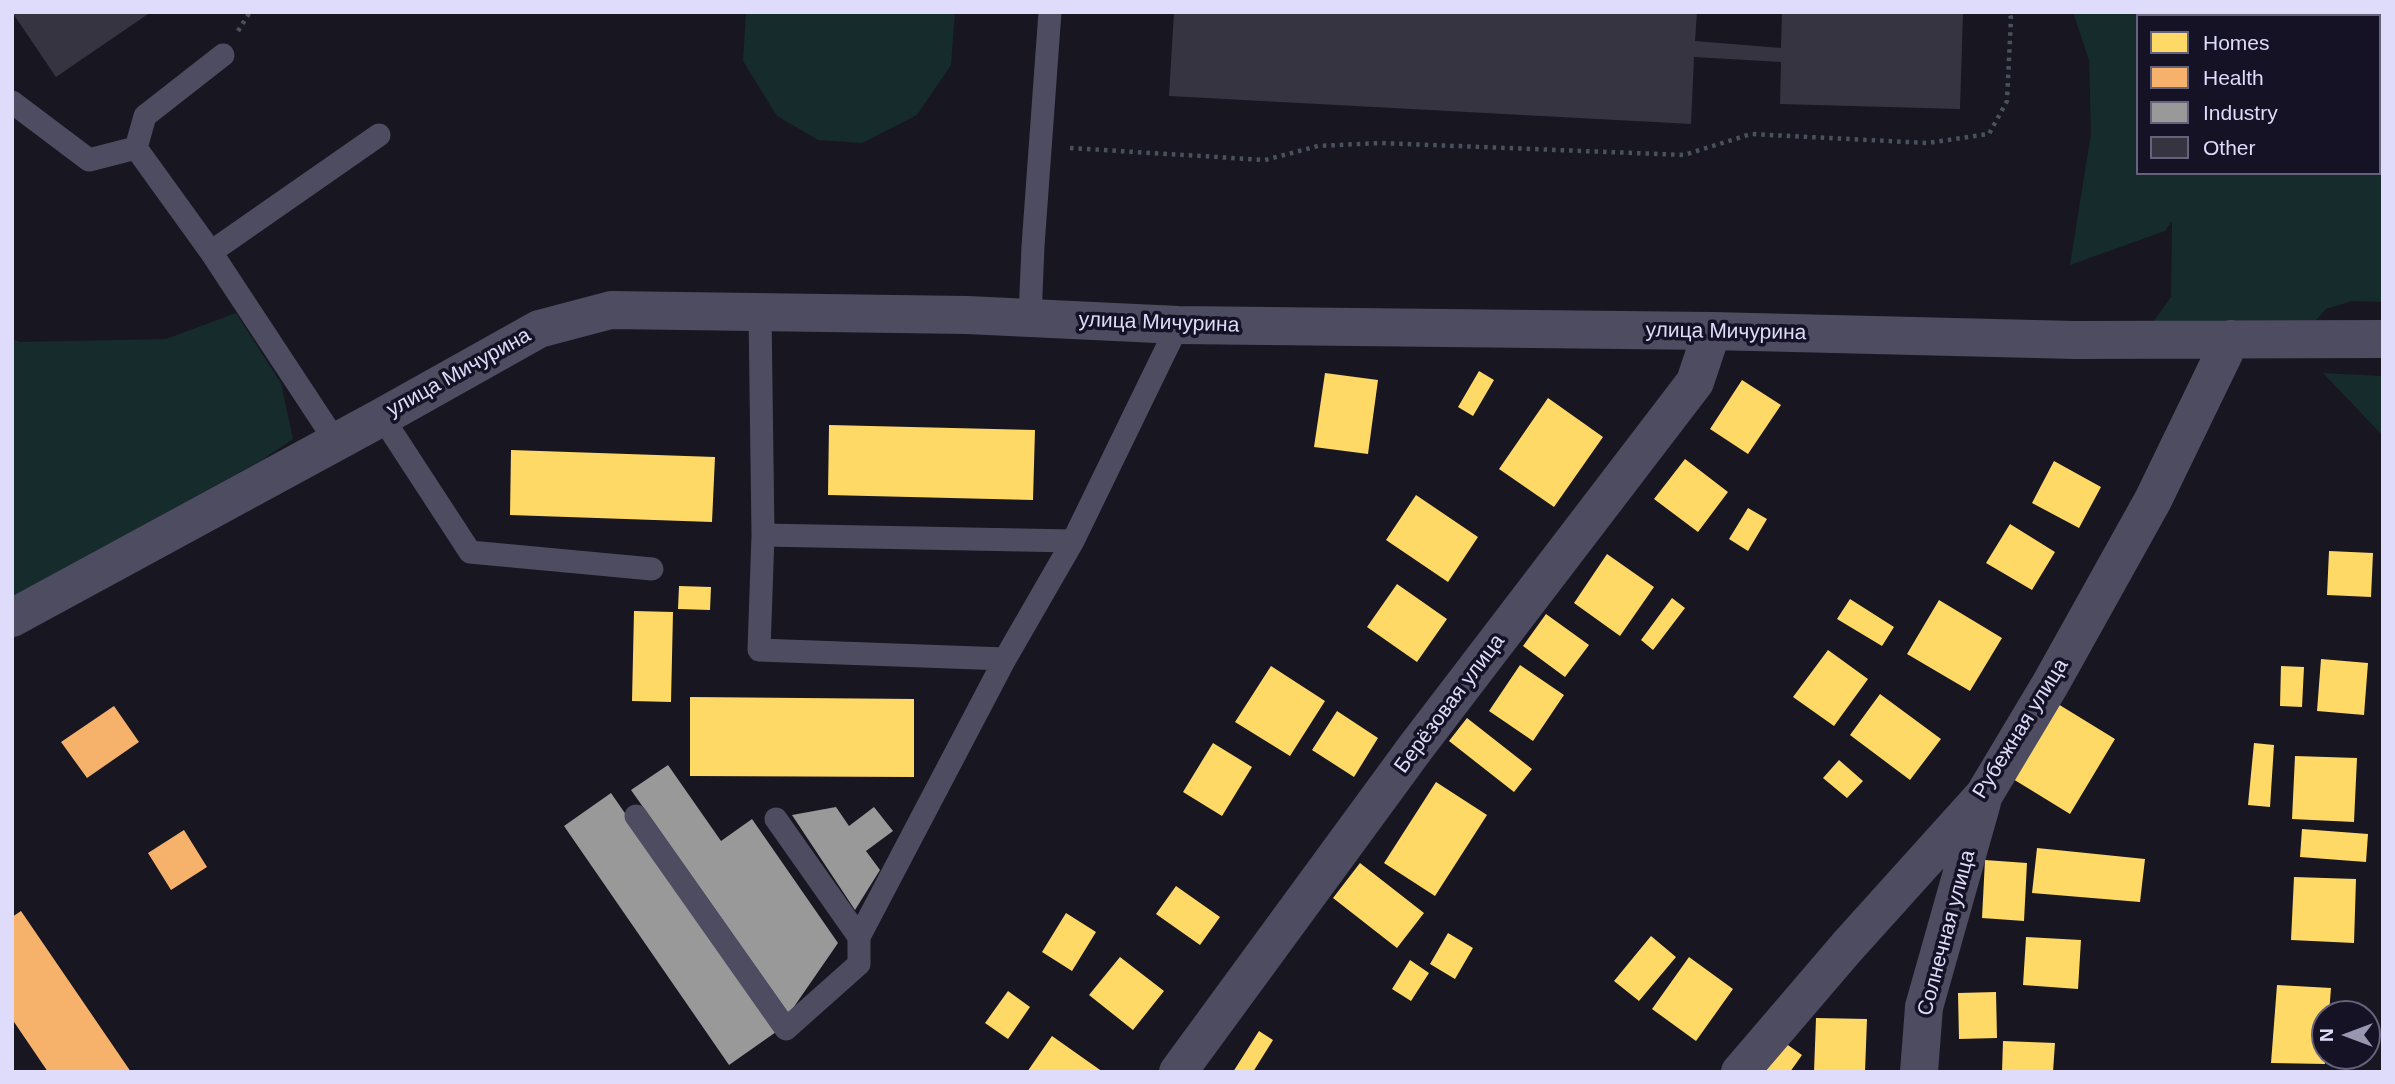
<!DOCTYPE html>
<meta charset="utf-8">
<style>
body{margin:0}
#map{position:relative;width:2395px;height:1084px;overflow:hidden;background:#181621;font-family:Helvetica,sans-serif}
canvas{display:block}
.frame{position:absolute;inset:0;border:14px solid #dedbfb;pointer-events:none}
.legend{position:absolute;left:2136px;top:14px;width:245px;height:161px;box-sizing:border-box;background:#151225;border:2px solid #65627b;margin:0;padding:9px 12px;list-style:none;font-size:21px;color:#dedbfb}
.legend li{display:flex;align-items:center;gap:14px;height:35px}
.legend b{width:35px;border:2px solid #65627b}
.north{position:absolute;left:2311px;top:1000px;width:70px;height:70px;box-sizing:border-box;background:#151225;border:2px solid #65627b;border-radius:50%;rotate:270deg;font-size:19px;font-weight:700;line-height:28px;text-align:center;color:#dedbfb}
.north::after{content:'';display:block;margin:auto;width:24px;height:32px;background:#9996af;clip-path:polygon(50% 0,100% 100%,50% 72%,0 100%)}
</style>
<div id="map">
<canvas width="2395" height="1084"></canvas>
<div class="frame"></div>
<ul class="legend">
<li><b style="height:19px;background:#ffd966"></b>Homes</li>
<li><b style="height:19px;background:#f6b26b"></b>Health</li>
<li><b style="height:19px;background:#999"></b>Industry</li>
<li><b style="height:19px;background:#373442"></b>Other</li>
</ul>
<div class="north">N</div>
</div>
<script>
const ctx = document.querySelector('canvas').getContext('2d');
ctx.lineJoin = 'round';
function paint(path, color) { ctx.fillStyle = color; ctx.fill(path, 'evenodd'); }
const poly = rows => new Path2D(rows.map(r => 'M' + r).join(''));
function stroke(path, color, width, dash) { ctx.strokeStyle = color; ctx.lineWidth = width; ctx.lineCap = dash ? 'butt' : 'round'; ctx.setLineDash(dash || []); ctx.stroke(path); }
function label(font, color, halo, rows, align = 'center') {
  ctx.font = font + ' Helvetica,sans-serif'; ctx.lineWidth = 7; ctx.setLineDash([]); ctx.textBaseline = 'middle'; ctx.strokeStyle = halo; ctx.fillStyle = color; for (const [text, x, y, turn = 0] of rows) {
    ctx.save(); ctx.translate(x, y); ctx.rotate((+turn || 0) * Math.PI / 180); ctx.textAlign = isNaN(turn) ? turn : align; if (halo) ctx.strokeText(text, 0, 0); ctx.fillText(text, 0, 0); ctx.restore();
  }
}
paint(poly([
 [746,12,955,12,951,65,917,115,862,143,818,140,777,116,743,61],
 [2073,12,2383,12,2383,302,2352,301,2326,309,2312,325,2151,325,2171,297,2172,221,2165,231,2070,265,2091,133,2089,60],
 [2138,16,2379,16,2379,173,2138,173],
 [236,313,281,383,293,439,262,460,12,597,12,339,20,342,166,339],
 [2323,373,2383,376,2383,436]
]), '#162b2b');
paint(poly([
 [1479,371,1494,380,1473,416,1458,407],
 [1325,373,1378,380,1368,454,1314,447],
 [1742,380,1781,405,1748,454,1710,429],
 [1548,398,1603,437,1554,507,1499,469],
 [829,425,1035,430,1033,500,828,495],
 [511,450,715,457,712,522,510,515],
 [1685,459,1728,492,1698,532,1654,499],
 [2054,461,2101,487,2079,528,2032,503],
 [1416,495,1478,537,1448,582,1386,540],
 [1748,508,1767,519,1748,551,1729,539],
 [2010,524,2055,552,2032,590,1986,563],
 [2329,551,2373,553,2371,597,2327,595],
 [1607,554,1654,587,1620,636,1574,603],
 [1397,584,1447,619,1417,662,1367,627],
 [679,586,711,587,710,610,678,609],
 [1672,598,1685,608,1653,650,1641,640],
 [1850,599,1894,627,1882,646,1837,619],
 [1939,600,2002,638,1970,691,1907,654],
 [634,611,673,612,671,702,632,701],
 [1546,614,1589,645,1565,677,1523,646],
 [1828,650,1868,679,1834,726,1793,697],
 [2321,659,2368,663,2364,715,2317,711],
 [1520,665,1564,695,1533,741,1489,711],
 [1271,666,1325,701,1290,756,1235,722],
 [2281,666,2304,667,2302,707,2280,706],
 [1880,694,1941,739,1910,780,1850,735],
 [690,697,914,699,914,777,690,776],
 [2058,704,2115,739,2070,814,2013,779],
 [1337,711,1378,738,1354,777,1312,750],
 [1467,718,1532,769,1514,792,1449,741],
 [1213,743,1252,767,1222,816,1183,792],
 [2254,743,2274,745,2270,807,2248,805],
 [2295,756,2357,758,2354,822,2292,819],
 [1839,760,1863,781,1847,798,1823,778],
 [1436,782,1487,815,1435,896,1384,863],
 [2302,829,2368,834,2366,862,2300,857],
 [2037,848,2145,859,2140,902,2032,893],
 [1985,860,2027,863,2024,921,1982,918],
 [1360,863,1424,913,1397,948,1333,898],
 [2294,877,2356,879,2354,943,2291,940],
 [1176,886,1220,917,1200,945,1156,914],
 [1066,913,1096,932,1072,971,1042,952],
 [1448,933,1473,948,1455,979,1430,964],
 [1651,936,1676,957,1639,1001,1614,981],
 [2026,937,2081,940,2078,989,2023,985],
 [1120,957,1164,991,1133,1030,1089,995],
 [1689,957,1733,989,1696,1041,1652,1009],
 [1410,960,1429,973,1411,1001,1392,989],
 [2277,985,2331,988,2329,1014,2325,1014,2325,1064,2271,1063],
 [1008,991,1030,1007,1008,1039,985,1023],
 [1996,992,1997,1038,1959,1039,1958,993],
 [1816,1018,1867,1019,1865,1072,1814,1072],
 [1259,1031,1273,1040,1253,1072,1233,1072],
 [1052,1036,1103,1072,1027,1072],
 [1778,1038,1802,1055,1790,1072,1754,1072],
 [2003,1041,2055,1043,2053,1072,2002,1072]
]), '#ffd966');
paint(poly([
 [114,706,139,742,87,778,61,742],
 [184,830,207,867,171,890,148,853],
 [21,911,131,1072,48,1072,12,1019,12,917]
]), '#f6b26b');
paint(poly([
 [668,765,721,841,752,819,838,943,789,1014,631,790],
 [611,793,776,1032,729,1065,564,826],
 [836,807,849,826,874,807,893,831,866,851,880,870,855,910,792,815]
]), '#999');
paint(poly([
 [12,12,151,12,56,77],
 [1174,12,1697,12,1695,41,1781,48,1782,12,1963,12,1960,109,1780,104,1781,62,1694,57,1691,124,1169,96]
]), '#373442');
stroke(poly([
 [238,31,250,12],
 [1070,148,1265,160,1318,146,1380,143,1684,155,1751,134,1927,143,1989,134,2007,101,2011,18,2009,12]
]), '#48525d', 4.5, [3.5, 5]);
stroke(poly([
 [223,55,145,116,136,148,211,252,336,442],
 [12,102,89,160,136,148],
 [211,252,379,135],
 [760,312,763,535,759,650,1005,659],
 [1030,318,1033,246,1050,12],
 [382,417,470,552,652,569],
 [763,535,1073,541],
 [636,816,786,1029,859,964,859,937,1005,659,1073,541,1178,325],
 [776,819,859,937]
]), '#4e4c61', 23);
stroke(poly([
 [12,618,382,417,539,329,611,310,967,315,1178,325,1712,331,2075,340,2383,339],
 [1178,1072,1416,747,1695,382,1712,331],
 [1740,1072,1847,947,1984,795,2051,683,2153,500,2231,339],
 [1919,1072,1924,1007,1982,802]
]), '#4e4c61', 38);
label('21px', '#dedbfb', '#151225', [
 ["улица Мичурина",1159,323,2],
 ["улица Мичурина",1726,332,1],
 ["улица Мичурина",459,373,-29],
 ["Берёзовая улица",1450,704,-53],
 ["Рубежная улица",2021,729,-58],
 ["Солнечная улица",1947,933,-75]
]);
</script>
